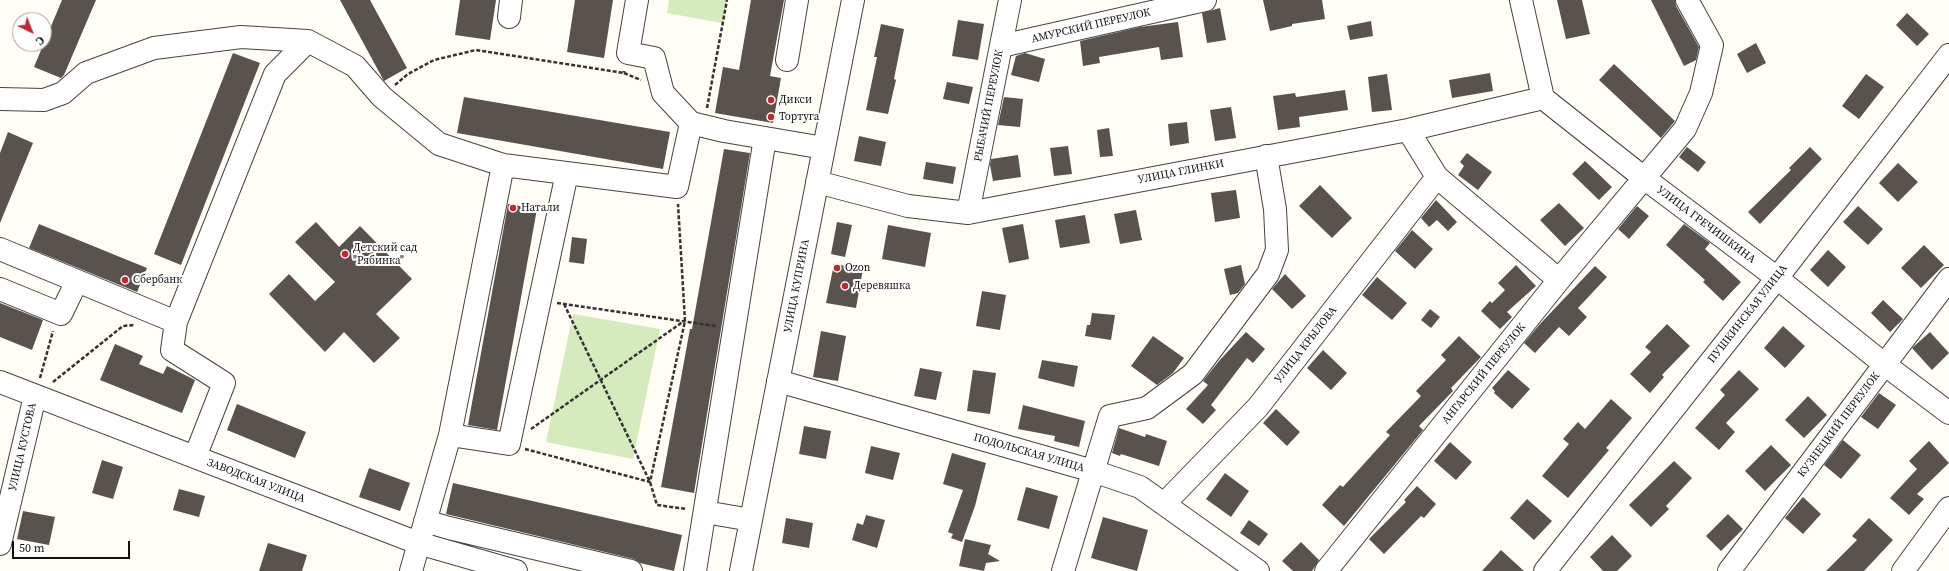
<!DOCTYPE html>
<meta charset="utf-8">
<style>
body{margin:0}
#map{position:relative;width:1949px;height:571px;overflow:hidden;background:#fffdf5;font-family:"Source Serif 4",serif}
canvas{display:block}
.north{position:absolute;left:12px;top:12px;width:40px;height:40px;box-sizing:border-box;background:#fff;border:1px solid #a0a0a0;border-radius:50%;rotate:137deg;font-size:11px;font-weight:700;line-height:16px;text-align:center;color:#111}
.north::after{content:'';display:block;margin:auto;width:14px;height:18px;background:#c4262e;clip-path:polygon(50% 0,100% 100%,50% 72%,0 100%)}
.scale{position:absolute;left:12px;top:541px;width:118px;height:18px;box-sizing:border-box;border:2px solid #111;border-top:0;padding-left:5px;font-size:12px;line-height:14px;white-space:nowrap;color:#111;-webkit-text-stroke:3px #fff;paint-order:stroke}
</style>
<div id="map">
<canvas width="1949" height="571"></canvas>
<div class="north">С</div>
<div class="scale">50 m</div>
</div>
<script>
const ctx = document.querySelector('canvas').getContext('2d');
ctx.lineJoin = 'round';
function paint(path, color) { ctx.fillStyle = color; ctx.fill(path, 'evenodd'); }
const poly = rows => new Path2D(rows.map(r => 'M' + r).join(''));
function stroke(path, color, width, dash) { ctx.strokeStyle = color; ctx.lineWidth = width; ctx.lineCap = dash ? 'butt' : 'round'; ctx.setLineDash(dash || []); ctx.stroke(path); }
function label(font, color, halo, rows, align = 'center') {
  ctx.font = font + ' "Source Serif 4",serif'; ctx.lineWidth = 4; ctx.setLineDash([]); ctx.textBaseline = 'middle'; ctx.strokeStyle = halo; ctx.fillStyle = color; for (const [text, x, y, turn = 0] of rows) {
    ctx.save(); ctx.translate(x, y); ctx.rotate((+turn || 0) * Math.PI / 180); ctx.textAlign = isNaN(turn) ? turn : align; if (halo) ctx.strokeText(text, 0, 0); ctx.fillText(text, 0, 0); ctx.restore();
  }
}
paint(poly([
 [669,0,727,0,722,23,667,13],
 [573,314,660,329,633,459,546,442]
]), '#d5ebbd');
paint(poly([
 [62,0,96,0,64,75,61,78,34,67],
 [340,0,370,0,407,68,384,81],
 [460,0,496,0,490,40,455,35],
 [575,0,613,0,604,58,567,52],
 [751,0,784,0,770,76,781,78,773,123,715,113,723,67,739,70],
 [1263,0,1322,0,1325,19,1292,24,1292,26,1270,31],
 [1557,0,1582,0,1590,34,1566,39],
 [1651,0,1675,0,1676,6,1699,47,1696,60,1684,66],
 [1220,8,1226,40,1207,43,1202,13],
 [1907,13,1929,34,1917,46,1896,25],
 [958,20,984,24,978,60,952,56],
 [1371,21,1373,36,1350,40,1347,26],
 [1178,22,1183,57,1161,60,1159,47,1099,57,1100,63,1083,66,1080,41,1140,27],
 [881,24,904,29,894,79,896,80,888,114,866,110,877,57,874,57],
 [1756,43,1766,63,1747,73,1737,54],
 [233,53,260,63,181,265,154,254],
 [1025,53,1045,59,1039,82,1011,75,1016,56],
 [1614,64,1675,121,1661,138,1599,80],
 [1490,73,1493,91,1452,98,1449,80],
 [1387,74,1392,110,1372,112,1368,77],
 [1866,74,1884,87,1859,119,1842,106],
 [947,82,973,87,969,104,943,99],
 [1345,90,1348,110,1299,117,1300,127,1278,130,1273,96,1295,93,1296,97],
 [464,97,670,132,663,169,457,133],
 [1004,97,1023,99,1020,127,998,125],
 [1231,107,1236,138,1215,141,1210,110],
 [1187,122,1189,143,1170,146,1168,124],
 [1109,128,1113,156,1100,157,1097,130],
 [8,132,33,143,0,223,0,153],
 [859,136,886,142,881,166,854,161],
 [1068,146,1072,174,1054,176,1050,148],
 [1687,147,1706,162,1698,172,1679,157],
 [1810,147,1822,159,1760,224,1748,212,1791,170,1789,168],
 [724,149,750,153,694,493,661,487,690,329,692,329],
 [1467,153,1492,172,1478,190,1458,175,1464,166,1460,162],
 [1018,155,1021,177,993,181,990,165,991,159],
 [1585,161,1612,187,1599,200,1572,174],
 [926,162,956,167,953,184,923,179],
 [1898,163,1918,182,1898,202,1879,183],
 [1320,185,1352,218,1332,238,1299,206],
 [1236,190,1240,218,1215,222,1211,193],
 [1436,200,1457,222,1448,231,1437,220,1429,227,1421,218],
 [1559,203,1584,228,1565,246,1540,220],
 [508,204,537,209,497,430,468,425],
 [1637,206,1649,216,1629,239,1618,229],
 [1858,206,1883,229,1868,245,1843,222],
 [1136,210,1142,240,1120,244,1114,214],
 [1085,215,1090,243,1060,248,1055,220],
 [316,222,339,247,360,226,412,279,376,314,400,338,374,363,344,332,325,352,269,294,289,274,315,301,335,282,295,242],
 [837,222,852,225,845,257,831,254],
 [39,224,147,268,137,292,29,248],
 [1023,224,1029,259,1009,263,1002,228],
 [1684,224,1710,243,1705,249,1741,282,1723,301,1703,282,1705,280,1666,245],
 [888,225,931,233,925,267,882,259],
 [1412,230,1433,249,1415,269,1395,251],
 [572,237,587,239,584,264,569,262],
 [1924,245,1944,265,1921,288,1901,268],
 [1828,250,1846,267,1828,287,1810,270],
 [834,264,863,269,856,308,826,303],
 [1241,265,1245,284,1238,293,1230,295,1224,269],
 [1516,265,1536,286,1507,312,1512,317,1500,329,1481,311,1490,301,1492,303,1505,290,1498,283],
 [1595,266,1607,277,1578,308,1587,317,1569,336,1559,327,1535,353,1524,343,1540,324],
 [1285,274,1306,296,1292,309,1272,289],
 [1377,277,1407,303,1392,320,1362,295],
 [982,291,1006,295,1000,330,976,326],
 [1883,300,1903,319,1890,332,1871,313],
 [0,303,43,320,32,350,0,337],
 [1430,309,1440,317,1431,328,1421,320],
 [1092,313,1115,315,1111,340,1085,336,1087,325,1090,325],
 [1667,324,1690,346,1662,375,1664,377,1650,393,1630,374,1651,352,1645,347],
 [1783,326,1805,346,1785,368,1764,348],
 [821,331,846,336,838,381,813,377],
 [1246,332,1265,349,1253,363,1247,358,1211,405,1216,410,1203,424,1186,409,1208,385,1203,381,1219,361],
 [1930,332,1949,353,1932,370,1912,348],
 [1153,336,1184,358,1173,373,1157,385,1131,366],
 [1459,336,1481,357,1451,388,1453,391,1419,426,1423,430,1344,526,1322,505,1340,485,1343,487,1390,435,1386,432,1421,396,1416,391,1446,360,1441,355],
 [115,344,143,356,139,364,163,374,167,366,195,380,182,413,100,380],
 [1323,350,1347,373,1331,390,1307,368],
 [1042,360,1078,366,1074,387,1038,378],
 [920,368,942,372,936,400,914,396],
 [973,370,996,373,990,414,967,411],
 [1508,370,1530,389,1512,409,1494,393,1495,391,1492,388],
 [1739,370,1759,389,1726,423,1735,432,1719,450,1695,428,1725,395,1720,390],
 [1879,393,1896,405,1878,429,1861,417],
 [1808,396,1827,415,1804,438,1785,420],
 [1611,399,1632,418,1606,448,1609,450,1568,498,1542,476,1569,444,1563,439,1578,422,1585,429],
 [237,404,306,432,295,458,227,430],
 [1023,405,1085,421,1079,447,1054,441,1055,436,1018,429],
 [1276,409,1300,432,1287,446,1263,423],
 [804,426,831,431,826,459,799,454],
 [1119,428,1145,437,1146,434,1167,441,1159,466,1121,454,1120,456,1112,453],
 [1843,440,1861,455,1841,479,1824,465],
 [1929,441,1949,463,1917,494,1924,499,1909,515,1890,498,1917,469,1909,461],
 [1450,442,1472,462,1456,480,1434,461],
 [1771,445,1791,465,1765,491,1745,471],
 [871,446,900,453,893,480,865,473],
 [952,453,986,463,975,506,962,542,951,538,953,534,948,532,963,490,943,484],
 [102,460,123,467,113,499,92,493],
 [1674,461,1692,478,1666,506,1669,509,1651,527,1629,505],
 [369,468,410,483,400,511,359,497],
 [1225,473,1249,491,1231,517,1206,499],
 [453,483,682,535,674,571,640,563,634,559,446,514],
 [1417,486,1436,504,1424,518,1421,516,1384,554,1369,539,1406,502,1404,500],
 [1026,487,1058,496,1049,529,1017,520],
 [179,489,205,496,199,517,173,510],
 [1803,497,1821,514,1803,534,1785,518],
 [1527,499,1552,521,1534,540,1510,518],
 [23,511,55,517,49,545,17,539],
 [1728,514,1743,529,1721,551,1706,536],
 [866,515,885,520,877,548,852,540,857,523,863,525],
 [1103,517,1148,530,1137,571,1091,558],
 [786,518,813,523,809,548,782,543],
 [1869,518,1893,540,1864,571,1826,571,1857,540,1852,536],
 [1249,520,1268,534,1259,546,1240,533],
 [1612,535,1632,556,1617,571,1603,571,1590,557],
 [965,539,991,545,988,554,1000,561,986,563,984,571,959,566],
 [1301,542,1319,560,1312,571,1293,571,1282,561],
 [268,543,307,555,302,571,259,571],
 [1501,550,1524,571,1482,571]
]), '#5a524d');
const minor = poly([
 [637,0,628,53,654,58,663,93,691,123,724,131,824,148],
 [1521,0,1543,98,1644,178,1777,278,1884,364,1949,413],
 [509,17,511,0],
 [1001,46,1205,0],
 [787,60,797,0],
 [0,99,44,100,63,93,86,73,154,48,241,37,308,41,355,66,382,97,439,144,503,165,677,187,691,123],
 [1408,130,1437,177,1559,280],
 [817,182,908,206,968,213,1408,130,1543,98],
 [968,213,1010,0],
 [0,249,176,322,275,74,308,41],
 [0,289,61,314,77,281],
 [176,322,172,350,224,383,195,457],
 [778,381,1093,471,1140,487,1258,571],
 [0,382,418,543,516,571],
 [450,435,509,444,567,173],
 [1165,503,1258,407,1437,177],
 [705,512,751,520],
 [425,521,449,528,631,571],
 [0,544,35,396],
 [411,571,450,435,503,165],
 [695,571,765,138],
 [741,571,853,0],
 [1063,571,1110,416,1147,408,1193,374,1268,274,1277,250,1275,209,1266,156],
 [1326,571,1559,280,1685,129,1701,93,1712,45,1687,0],
 [1545,571,1777,278,1949,55],
 [1729,571,1949,279],
 [1903,571,1949,508]
]);
stroke(minor, '#444', 24);
stroke(poly([
 [624,73,641,80],
 [395,85,408,74,434,60,476,50,624,73,624,71],
 [707,108,727,0],
 [557,303,716,326],
 [564,304,650,482,657,505,686,509],
 [40,378,53,331],
 [53,382,123,326,134,325],
 [531,429,684,321],
 [525,449,650,482,685,321,678,204]
]), '#333', 2.5, [4, 2]);
stroke(minor, '#fff', 22);
for (const [x, y, r, color] of [
 [771,100,4,"#c4262e"],
 [771,117,4,"#c4262e"],
 [513,208,4,"#c4262e"],
 [345,254,4,"#c4262e"],
 [837,268,4,"#c4262e"],
 [125,280,4,"#c4262e"],
 [845,286,4,"#c4262e"]
]) { const dot = new Path2D(); dot.arc(x, y, r, 0, 2 * Math.PI); ctx.fillStyle = color; ctx.fill(dot); stroke(dot, '#fff', 1.5); }
label('11px', '#111', '#fff', [
 ["АМУРСКИЙ ПЕРЕУЛОК",1091,26,-13],
 ["РЫБАЧИЙ ПЕРЕУЛОК",989,106,-79],
 ["УЛИЦА ГЛИНКИ",1181,172,-11],
 ["УЛИЦА ГРЕЧИШКИНА",1706,225,37],
 ["УЛИЦА КУПРИНА",797,286,-79],
 ["ПУШКИНСКАЯ УЛИЦА",1748,314,-52],
 ["УЛИЦА КРЫЛОВА",1306,345,-52],
 ["АНГАРСКИЙ ПЕРЕУЛОК",1484,374,-51],
 ["КУЗНЕЦКИЙ ПЕРЕУЛОК",1839,425,-53],
 ["УЛИЦА КУСТОВА",23,447,-77],
 ["ПОДОЛЬСКАЯ УЛИЦА",1029,453,16],
 ["ЗАВОДСКАЯ УЛИЦА",256,481,21]
]);
label('11px', '#111', '#fff', [
 ["Дикси",779,100],
 ["Тортуга",779,117],
 ["Натали",521,208],
 ["Детский сад",353,248],
 ["\"Рябинка\"",353,261],
 ["Ozon",845,268],
 ["Сбербанк",133,280],
 ["Деревяшка",853,286]
], 'left');
</script>
